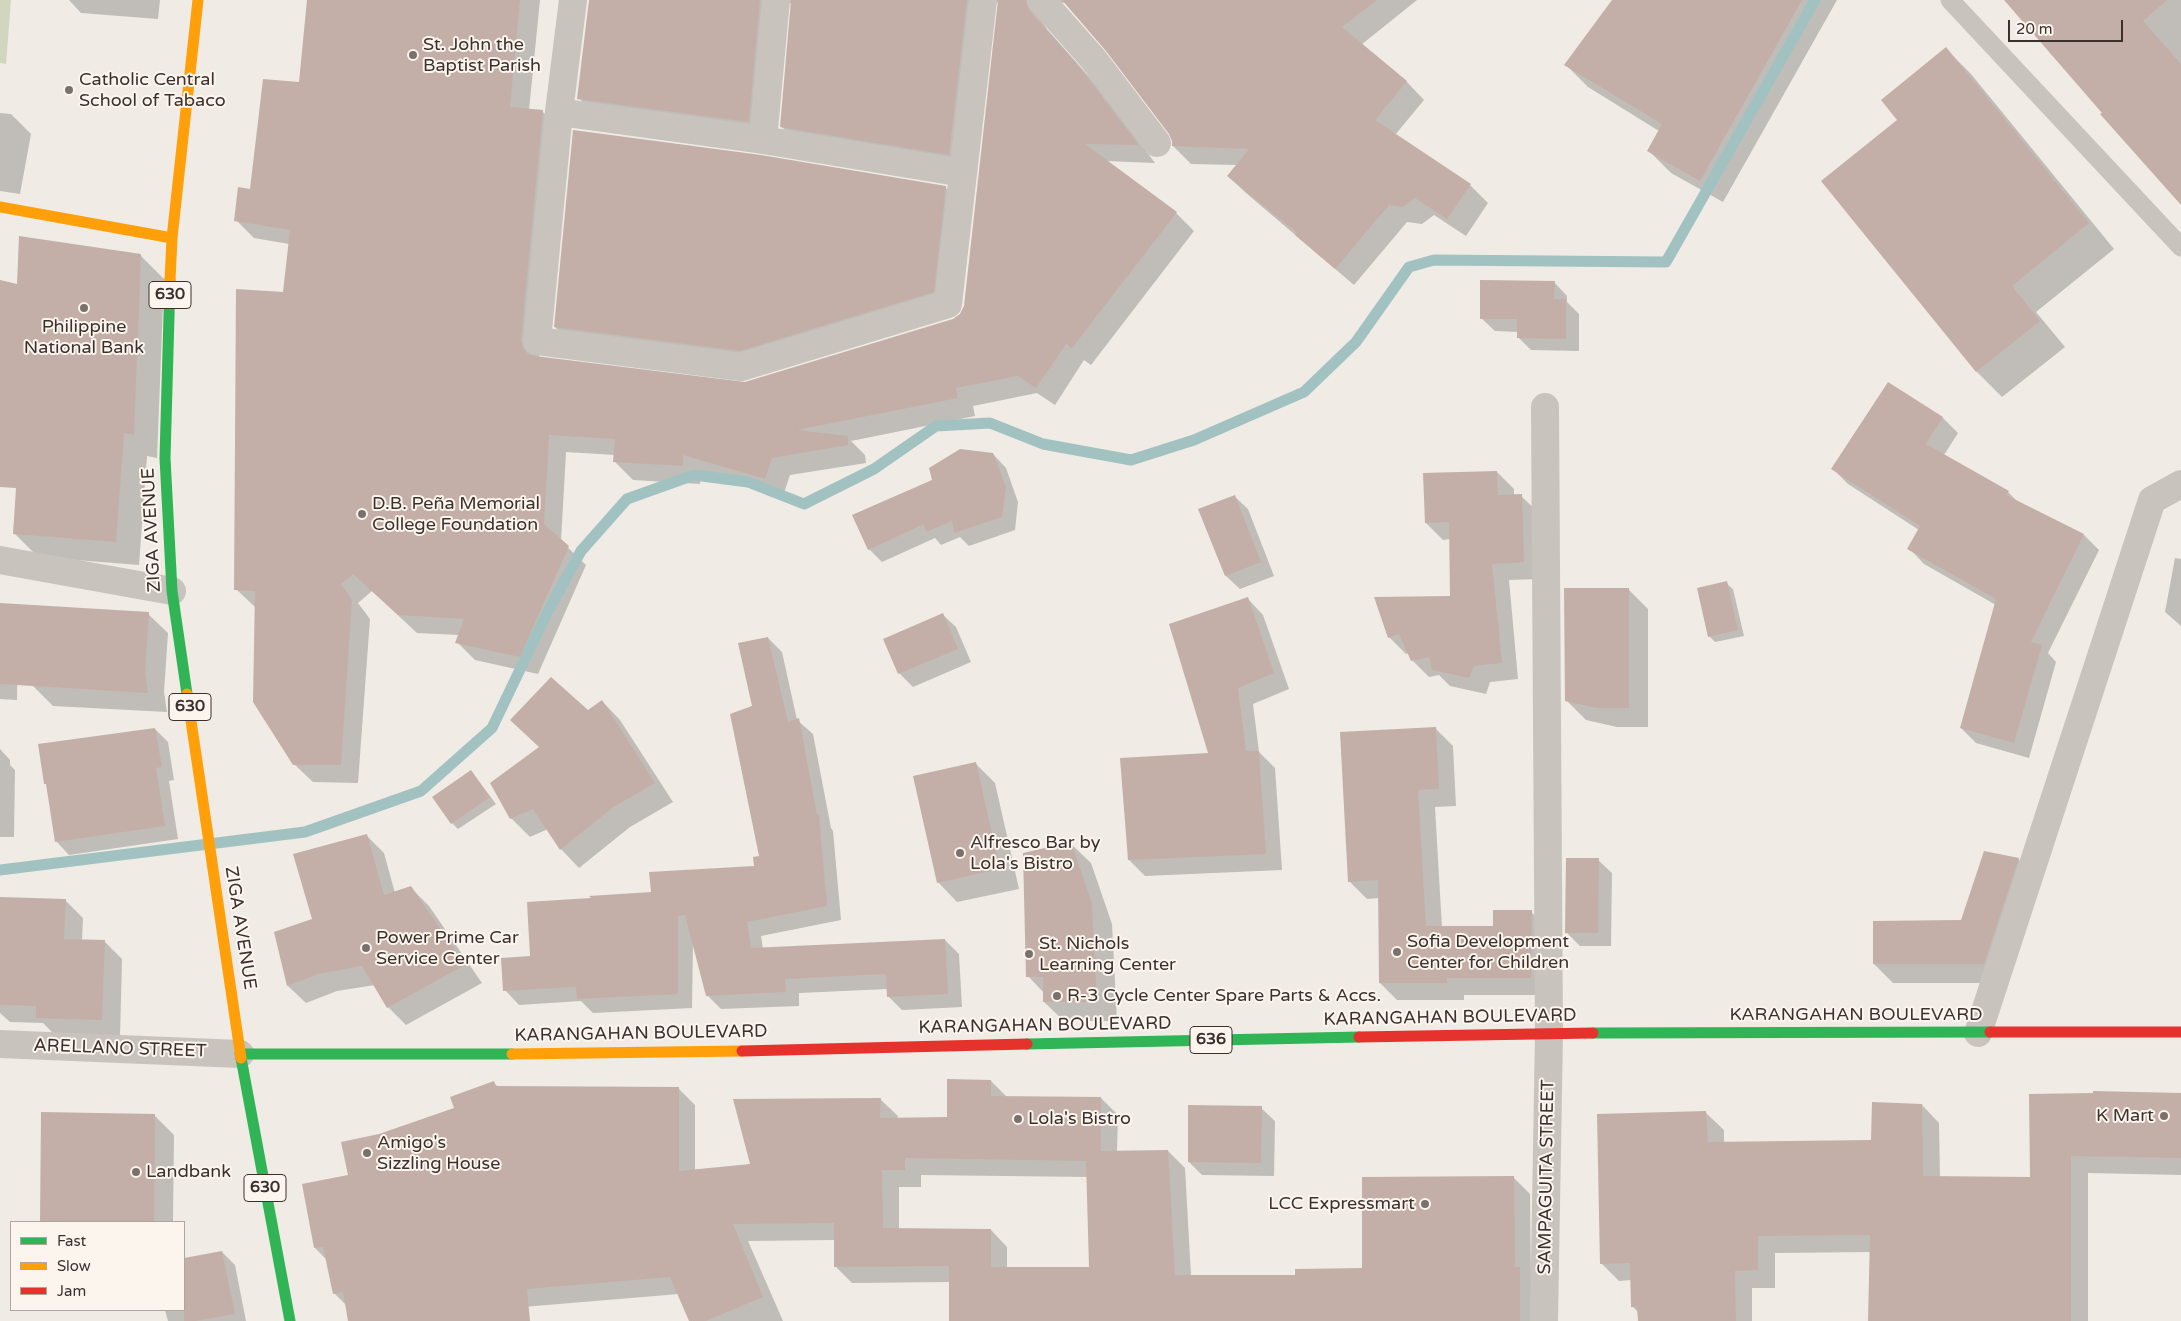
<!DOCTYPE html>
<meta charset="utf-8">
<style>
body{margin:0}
#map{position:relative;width:2181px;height:1321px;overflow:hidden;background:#f0ebe5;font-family:"Varela Round",sans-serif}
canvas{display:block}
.legend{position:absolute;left:10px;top:1221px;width:175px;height:90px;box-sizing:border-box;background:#fbf5ee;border:1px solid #aea6a0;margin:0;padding:6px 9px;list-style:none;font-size:15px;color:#3b302b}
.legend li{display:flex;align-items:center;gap:10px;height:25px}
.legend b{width:25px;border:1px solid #aea6a0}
.scale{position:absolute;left:2008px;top:20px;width:115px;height:22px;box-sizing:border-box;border:2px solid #3b302b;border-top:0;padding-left:6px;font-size:15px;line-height:18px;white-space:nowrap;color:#3b302b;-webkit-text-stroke:4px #fbf5ee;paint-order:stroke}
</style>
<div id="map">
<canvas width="2181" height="1321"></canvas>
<ul class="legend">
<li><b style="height:6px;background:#30b455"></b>Fast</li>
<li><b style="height:6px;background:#ff9f0a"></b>Slow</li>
<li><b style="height:6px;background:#e5322d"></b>Jam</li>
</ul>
<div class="scale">20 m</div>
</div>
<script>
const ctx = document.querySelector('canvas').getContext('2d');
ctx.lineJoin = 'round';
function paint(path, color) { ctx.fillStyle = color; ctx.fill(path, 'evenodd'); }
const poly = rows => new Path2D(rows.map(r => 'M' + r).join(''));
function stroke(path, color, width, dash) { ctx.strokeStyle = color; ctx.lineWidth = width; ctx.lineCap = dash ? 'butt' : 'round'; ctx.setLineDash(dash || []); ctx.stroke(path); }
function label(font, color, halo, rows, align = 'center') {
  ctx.font = font + ' "Varela Round",sans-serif'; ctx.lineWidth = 4; ctx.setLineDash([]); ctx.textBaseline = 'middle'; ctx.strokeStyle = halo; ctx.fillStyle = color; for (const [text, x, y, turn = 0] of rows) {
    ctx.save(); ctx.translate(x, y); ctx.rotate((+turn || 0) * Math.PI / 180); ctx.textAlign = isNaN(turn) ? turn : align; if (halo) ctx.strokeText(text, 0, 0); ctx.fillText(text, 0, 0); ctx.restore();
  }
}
paint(poly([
 [0,0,11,0,6,64,0,63]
]), '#d1d6bf');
paint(poly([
 [69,0,160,0,158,19,81,13],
 [308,0,540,0,529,110,543,112,561,130,539,358,739,384,953,320,961,314,965,306,1000,2,995,3,967,172,799,144,781,126,793,3,787,4,767,140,597,116,579,98,590,0,1417,0,1361,45,1407,82,1424,100,1395,135,1470,185,1488,203,1466,236,1434,215,1422,224,1407,222,1354,285,1246,193,1228,176,1237,165,1191,164,1173,146,1171,133,1107,49,1065,3,1056,2,1043,22,1047,29,1100,89,1155,163,1106,161,1176,213,1194,231,1091,365,1084,360,1055,405,1037,393,973,406,975,416,851,441,865,455,866,463,790,475,783,496,701,472,700,484,633,480,615,462,615,455,566,452,561,541,586,565,538,674,475,660,457,642,459,635,417,633,372,591,358,603,370,619,358,783,313,782,294,764,256,608,236,589,284,293,289,244,254,238,236,220,300,84],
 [1614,0,1837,0,1723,202,1671,173,1648,150,1659,131,1588,87,1566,65],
 [2007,0,2181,0,2181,203,2104,113],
 [1946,49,1971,74,2114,249,2036,312,2065,347,2002,397,1977,372,1823,181,1899,120],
 [0,113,11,114,31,134,20,194,0,191],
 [945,187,958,200,946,304,753,363,568,340,555,327],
 [141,256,164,279,157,458,147,456,139,565,38,557,14,533,29,314,0,399,0,282,18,293],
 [1554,282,1567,296,1567,302,1579,314,1579,351,1531,350,1518,337,1518,332,1495,331,1481,318],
 [1888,383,1943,418,1958,433,1944,455,2008,492,2019,503,2084,535,2099,550,2048,653,2056,662,2029,758,1976,743,1961,728,1996,605,1924,564,1909,548,1919,530,1848,484,1833,469],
 [993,454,1006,468,1018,502,1015,530,969,546,960,537,941,545,935,538,882,562,869,549],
 [1497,472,1514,489,1514,496,1521,496,1538,512,1540,579,1509,580,1518,679,1490,682,1486,694,1450,686,1439,675,1429,677,1412,660,1409,653,1406,654,1389,637,1451,597,1450,539,1443,540,1426,523],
 [1234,496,1248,509,1274,576,1240,589,1226,576,1200,510],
 [2175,558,2181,559,2181,626,2165,612],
 [1726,583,1733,589,1744,636,1715,642,1709,636],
 [1628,589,1648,609,1648,727,1617,727,1586,720,1566,700],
 [1248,599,1263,615,1289,689,1253,704,1259,752,1275,768,1282,870,1145,876,1129,860,1210,754],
 [0,603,18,621,17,700,0,699],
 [148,614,168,633,164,692,167,712,53,706,33,686],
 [942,614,956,627,971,662,913,687,899,673,885,640],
 [768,638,782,652,797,720,813,734,831,828,833,831,841,920,761,936,763,949,945,940,959,954,962,1007,902,1010,888,996,888,989,799,993,799,1006,721,1009,707,995,693,941,692,1008,593,1013,581,1001,519,1005,505,990,532,957,593,900,652,893,755,867,760,857,754,706],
 [602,701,620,720,673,802,630,827,579,868,561,849,548,829,530,837,511,818],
 [1435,728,1453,746,1456,806,1435,807,1442,928,1494,927,1531,912,1549,929,1548,995,1464,995,1464,1000,1397,1000,1380,983,1379,898,1367,899,1349,881],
 [155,729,168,742,174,780,169,781,178,839,69,855,56,841],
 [0,749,10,760,10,765,15,770,14,837,0,837],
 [975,763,995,783,1019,889,957,902,938,882],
 [471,771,496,804,458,829,452,823],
 [366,835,384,853,395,893,411,888,429,906,482,983,406,1025,388,1007,375,985,337,991,306,1003,288,986,313,920],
 [1071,844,1091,863,1112,924,1117,1021,1064,1021,1044,1002,1044,993,1028,976],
 [2018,859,2038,878,2004,983,1893,983,1874,964,1962,922],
 [1598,860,1612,873,1611,946,1580,946,1566,932],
 [0,898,65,900,83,918,82,941,104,941,122,959,120,1037,56,1036,43,1023,10,1022,0,1013],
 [991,1081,1007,1097,1101,1098,1118,1115,1117,1152,1168,1151,1185,1168,1191,1276,1296,1276,1364,1269,1513,1177,1530,1194,1531,1280,1536,1321,950,1321,950,1282,852,1283,835,1266,835,1240,748,1241,783,1321,690,1321,679,1294,451,1313,451,1321,350,1321,347,1306,334,1293,327,1260,315,1248,349,1176,379,1135,455,1108,494,1083,499,1088,678,1088,695,1105,695,1170,752,1166,881,1100,898,1116,897,1119,948,1118],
 [921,1175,1088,1177,1090,1269,1007,1268,1007,1247,991,1230,899,1230,899,1187,921,1187],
 [2181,1094,2181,1175,2088,1173,2088,1321,1870,1321,1871,1252,1775,1253,1775,1288,1752,1288,1752,1321,1639,1321,1639,1313,1633,1307,1632,1280,1619,1281,1601,1263,1706,1113,1724,1130,1724,1143,1872,1141,1922,1105,1939,1123,1940,1178,2031,1179,2030,1095],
 [1261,1108,1275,1121,1274,1176,1202,1175,1189,1162],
 [42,1114,154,1115,174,1135,173,1222,41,1222],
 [222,1252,235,1265,246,1321,168,1321,165,1310,184,1310,184,1259]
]), '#0003');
stroke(poly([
 [0,870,305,832,421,791,492,728,548,611,581,551,627,499,694,475,748,482,804,504,874,469,936,426,990,423,1043,444,1131,460,1194,440,1304,392,1356,342,1409,267,1434,260,1666,262,1815,0]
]), '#a1c2c1', 11);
paint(poly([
 [307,0,520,0,510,107,543,110,521,340,523,348,528,354,535,356,745,382,953,319,960,314,964,306,998,0,1026,0,1029,10,1082,70,1139,145,1085,144,1177,212,1072,348,1066,344,1036,388,1018,376,956,388,958,398,797,430,848,436,848,445,772,458,765,479,683,455,683,466,613,462,615,439,549,435,544,524,569,546,520,657,455,643,464,619,398,615,353,574,341,584,352,600,341,765,293,765,253,702,255,591,234,590,236,289,283,292,290,230,234,221,238,187,250,189,263,79,299,82],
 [589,0,760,0,749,122,577,99],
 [791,0,967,0,949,155,780,127],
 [1062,0,1377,0,1342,27,1407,81,1375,120,1471,184,1447,219,1415,198,1403,207,1389,205,1335,269,1295,235,1297,233,1227,176,1249,149,1172,146,1172,141,1169,134,1106,51],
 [1612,0,1802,0,1700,181,1647,151,1662,124,1564,65],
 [2004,0,2167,0,2143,21,2181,64,2181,205,2100,114,2102,113],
 [1946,47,2089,223,2012,286,2040,321,1976,372,1821,181,1897,120,1881,100],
 [573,130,761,155,946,186,934,292,740,351,554,327],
 [19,236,141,254,134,435,124,433,116,542,13,534,16,488,0,487,0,280,17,284],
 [1480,280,1555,281,1554,299,1566,299,1566,339,1517,338,1517,319,1480,319],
 [1888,382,1943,417,1926,444,2009,491,2006,495,2084,534,2031,642,2042,645,2014,743,1960,728,1996,599,1907,549,1920,526,1831,469],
 [960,449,993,453,1006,487,1002,517,954,533,952,521,926,532,924,524,868,550,852,515,932,480,929,468],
 [1497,471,1498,495,1522,494,1524,562,1492,564,1502,663,1474,666,1469,678,1432,670,1429,657,1411,661,1399,634,1388,638,1374,597,1450,596,1449,522,1425,523,1423,473],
 [1235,495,1261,562,1225,576,1198,509],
 [1727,581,1738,630,1708,637,1697,588],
 [1564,588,1629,588,1629,708,1597,708,1565,701],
 [1248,597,1274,673,1238,688,1246,751,1259,751,1266,854,1128,860,1120,758,1208,753,1169,624],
 [0,603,149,612,145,671,148,693,0,684],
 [943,613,958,649,898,674,883,639],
 [768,637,788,722,799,718,817,815,819,815,827,906,747,922,751,948,945,939,948,994,887,997,886,974,785,979,786,992,706,996,685,915,678,916,678,994,577,999,576,987,503,991,501,958,530,956,527,902,591,898,589,896,651,892,649,872,754,866,753,857,759,856,730,714,752,706,738,643],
 [551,677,588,710,602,700,655,783,612,808,560,850,533,809,510,819,490,783,539,747,510,720],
 [1436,727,1439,789,1418,790,1426,926,1493,926,1493,910,1532,910,1531,978,1447,978,1447,983,1379,983,1378,880,1348,882,1340,732],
 [155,728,162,767,156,768,165,826,55,842,46,784,44,784,38,744],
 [976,762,1000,869,937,883,913,776],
 [471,770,490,797,451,824,432,797],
 [367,834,384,895,411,886,465,965,387,1008,362,966,318,974,287,986,274,932,312,919,293,854],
 [1071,842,1092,904,1097,1002,1043,1002,1043,977,1026,977,1023,853],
 [1984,851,2019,858,1984,964,1873,964,1873,921,1961,920],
 [1566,858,1599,858,1598,933,1565,933],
 [0,897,66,899,64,939,105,940,102,1020,36,1018,36,1006,0,1005],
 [947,1079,991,1080,991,1096,1101,1097,1101,1151,1168,1150,1175,1275,1295,1275,1295,1269,1362,1268,1362,1177,1514,1176,1515,1267,1520,1267,1520,1321,949,1321,949,1266,834,1267,834,1223,733,1224,763,1297,706,1321,689,1321,670,1277,527,1289,530,1321,348,1321,343,1292,333,1294,323,1247,314,1248,302,1184,348,1175,341,1142,379,1134,454,1108,450,1097,494,1081,496,1086,679,1087,679,1171,750,1164,733,1099,881,1098,880,1118,947,1117],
 [905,1158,1086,1161,1089,1267,991,1267,991,1229,883,1228,882,1170,905,1170],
 [2093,1091,2181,1093,2181,1158,2071,1156,2071,1321,1868,1321,1870,1235,1758,1236,1758,1270,1735,1271,1736,1321,1638,1321,1637,1307,1631,1307,1630,1263,1600,1264,1597,1114,1706,1111,1708,1142,1871,1140,1872,1102,1922,1104,1923,1176,2030,1177,2029,1094,2093,1093],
 [1188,1105,1262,1106,1261,1163,1188,1162],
 [41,1112,155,1114,154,1222,40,1222],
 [222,1251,235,1314,196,1321,184,1321,184,1258]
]), '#c3afa7');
stroke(poly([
 [1950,0,2181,247]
]), '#c9c3be', 19);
stroke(poly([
 [573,0,559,112,537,341,741,367,948,304,983,0],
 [1041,0,1094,60,1157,143],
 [559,112,763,140,963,173],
 [763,140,776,0],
 [0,560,172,591],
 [1978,1033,2152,500,2181,484],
 [0,1044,240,1054],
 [1544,1321,1549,1033,1545,407]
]), '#c9c3be', 28);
stroke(poly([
 [170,280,165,458,172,591,187,694],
 [1593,1033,1990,1032],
 [1027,1044,1359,1037],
 [240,1054,512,1054],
 [241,1058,290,1321]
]), '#30b455', 11);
stroke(poly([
 [0,207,172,238],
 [170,280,172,238,198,0],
 [187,694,241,1058],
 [512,1054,742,1051]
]), '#ff9f0a', 11);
stroke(poly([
 [1990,1032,2181,1032],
 [1359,1037,1593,1033],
 [742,1051,1027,1044]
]), '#e5322d', 11);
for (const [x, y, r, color] of [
 [413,55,5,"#7a716c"],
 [69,90,5,"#7a716c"],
 [84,308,5,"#7a716c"],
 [362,514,5,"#7a716c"],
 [960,853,5,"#7a716c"],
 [366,948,5,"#7a716c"],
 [1397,952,5,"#7a716c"],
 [1029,954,5,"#7a716c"],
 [1057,996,5,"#7a716c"],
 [2164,1116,5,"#7a716c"],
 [1018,1119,5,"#7a716c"],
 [367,1153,5,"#7a716c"],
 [136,1172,5,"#7a716c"],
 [1425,1204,5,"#7a716c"]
]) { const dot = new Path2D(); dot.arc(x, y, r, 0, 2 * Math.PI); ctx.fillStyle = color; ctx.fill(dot); stroke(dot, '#fbf5ee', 2); }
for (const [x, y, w] of [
 [170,295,42],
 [190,707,42],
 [1211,1040,42],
 [265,1188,42]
]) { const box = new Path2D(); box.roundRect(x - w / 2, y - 13.5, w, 27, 4); ctx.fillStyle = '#fbf5ee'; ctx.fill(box); stroke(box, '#3b302b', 1); }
label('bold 16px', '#3b302b', null, [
 ["630",170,295],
 ["630",190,707],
 ["636",1211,1040],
 ["630",265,1188]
]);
label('18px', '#3b302b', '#fbf5ee', [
 ["St. John the",423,45],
 ["Baptist Parish",423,66],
 ["Catholic Central",79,80],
 ["School of Tabaco",79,101],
 ["Philippine",84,327,"center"],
 ["National Bank",84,348,"center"],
 ["D.B. Peña Memorial",372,504],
 ["College Foundation",372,525],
 ["Alfresco Bar by",970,843],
 ["Lola's Bistro",970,864],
 ["Power Prime Car",376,938],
 ["Service Center",376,959],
 ["Sofia Development",1407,942],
 ["Center for Children",1407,963],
 ["St. Nichols",1039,944],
 ["Learning Center",1039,965],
 ["R-3 Cycle Center Spare Parts & Accs.",1067,996],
 ["K Mart",2154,1116,"right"],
 ["Lola's Bistro",1028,1119],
 ["Amigo's",377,1143],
 ["Sizzling House",377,1164],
 ["Landbank",146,1172],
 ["LCC Expressmart",1415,1204,"right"]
], 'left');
label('18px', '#3b302b', '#fbf5ee', [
 ["ZIGA AVENUE",152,530,-93],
 ["ZIGA AVENUE",240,928,81],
 ["KARANGAHAN BOULEVARD",1856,1015],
 ["KARANGAHAN BOULEVARD",1450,1018,-1],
 ["KARANGAHAN BOULEVARD",1045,1026,-1],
 ["KARANGAHAN BOULEVARD",641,1034,-1],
 ["ARELLANO STREET",120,1049,2],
 ["SAMPAGUITA STREET",1547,1177,-89]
]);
</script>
